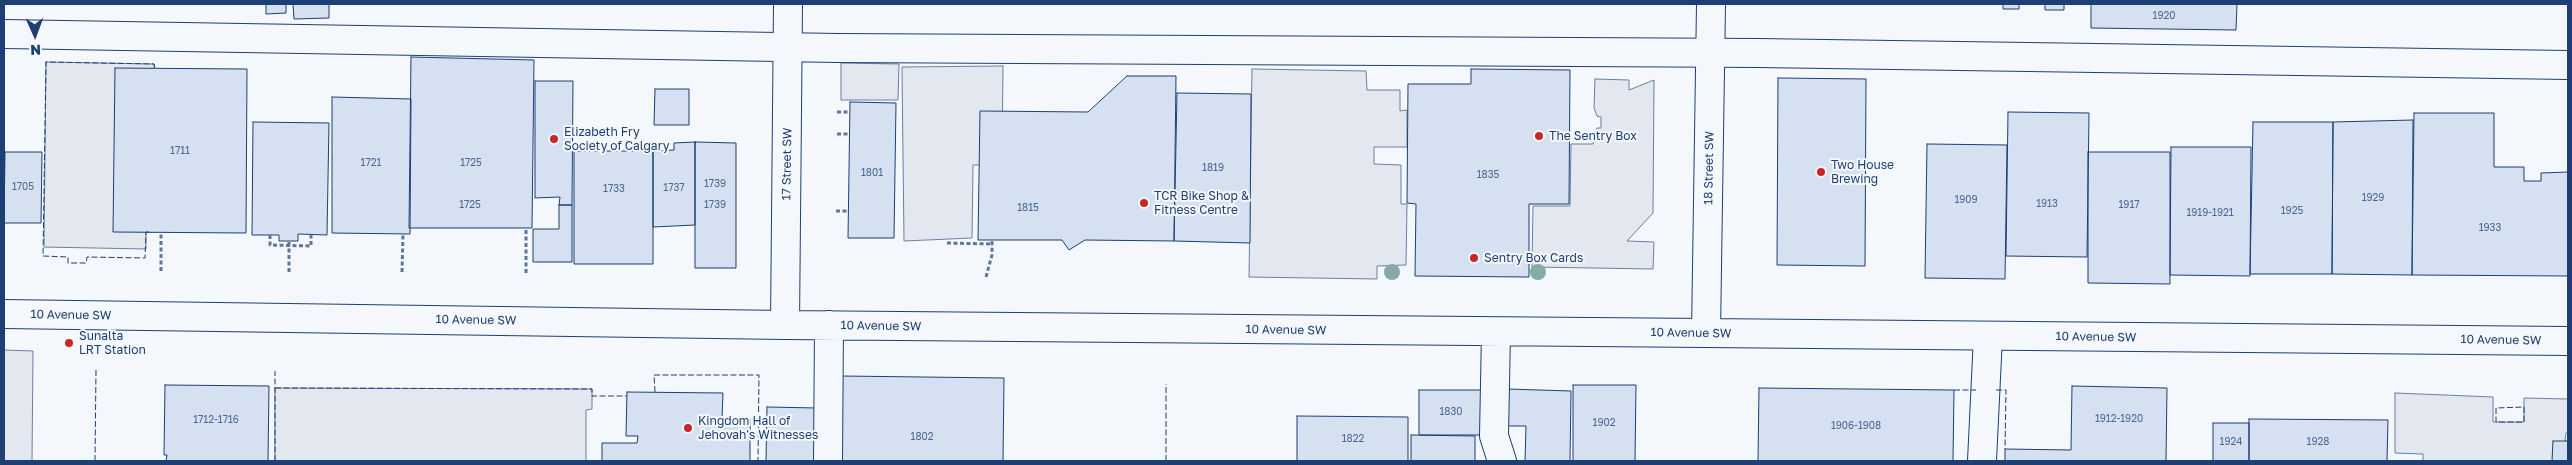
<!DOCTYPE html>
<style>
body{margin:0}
#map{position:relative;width:2572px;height:465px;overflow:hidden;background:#f4f7fb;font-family:"Golos Text",sans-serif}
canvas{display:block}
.frame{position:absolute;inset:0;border:5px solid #1d3f73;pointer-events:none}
.north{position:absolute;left:10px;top:10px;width:50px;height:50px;-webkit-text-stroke:4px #f4f7fb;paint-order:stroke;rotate:178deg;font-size:14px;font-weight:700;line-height:20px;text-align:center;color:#1d3f73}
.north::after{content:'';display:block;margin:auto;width:18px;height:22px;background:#1d3f73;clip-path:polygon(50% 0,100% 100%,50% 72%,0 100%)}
</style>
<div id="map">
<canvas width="2572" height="465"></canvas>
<div class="frame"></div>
<div class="north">N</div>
</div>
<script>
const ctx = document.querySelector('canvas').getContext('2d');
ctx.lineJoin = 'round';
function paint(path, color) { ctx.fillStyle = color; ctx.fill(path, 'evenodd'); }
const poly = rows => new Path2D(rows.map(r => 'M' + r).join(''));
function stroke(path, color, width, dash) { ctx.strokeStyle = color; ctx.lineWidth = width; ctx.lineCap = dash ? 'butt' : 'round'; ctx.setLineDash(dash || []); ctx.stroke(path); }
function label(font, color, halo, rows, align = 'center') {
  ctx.font = font + ' "Golos Text",sans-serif'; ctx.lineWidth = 4; ctx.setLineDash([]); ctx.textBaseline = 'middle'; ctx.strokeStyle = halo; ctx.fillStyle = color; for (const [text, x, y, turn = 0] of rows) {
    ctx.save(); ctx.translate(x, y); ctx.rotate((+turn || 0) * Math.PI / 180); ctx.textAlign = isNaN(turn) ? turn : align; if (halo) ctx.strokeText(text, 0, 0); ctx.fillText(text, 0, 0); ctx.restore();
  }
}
const parking = poly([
 [46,62,154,64,153,232,146,232,146,249,44,247,46,62],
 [841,63,899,64,898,100,841,100,841,63],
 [1003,66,1002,165,973,165,972,238,904,241,902,67,1003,66],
 [1252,69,1366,71,1367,90,1400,90,1400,111,1407,110,1407,147,1374,147,1374,164,1401,165,1401,204,1407,204,1406,265,1377,266,1377,279,1249,277,1252,69],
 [1595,79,1629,80,1629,90,1654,80,1653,213,1627,241,1654,242,1653,269,1532,267,1533,206,1570,206,1571,144,1593,144,1597,128,1601,128,1601,117,1597,116,1594,108,1595,79],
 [4,350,33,351,32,461,4,461,4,350],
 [275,388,592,389,592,409,586,410,586,461,275,461,275,388],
 [2395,393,2493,397,2493,422,2524,422,2524,398,2568,399,2568,433,2566,433,2565,441,2568,441,2568,461,2423,461,2423,454,2395,453,2395,393]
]);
paint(parking, '#e3e8f0');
stroke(parking, '#687fa3', 1);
const building = poly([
 [266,4,286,4,286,13,266,14,266,4],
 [293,4,329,4,329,18,294,19,293,4],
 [2003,4,2019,4,2019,9,2003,9,2003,4],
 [2045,4,2064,4,2064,10,2045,10,2045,4],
 [2091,4,2237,4,2236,30,2091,28,2091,4],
 [411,57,534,60,532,228,409,228,411,57],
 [115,68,247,69,246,233,113,232,115,68],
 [1471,69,1570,70,1569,204,1529,204,1529,277,1415,276,1416,204,1407,203,1408,84,1471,84,1471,69],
 [1127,76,1176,76,1174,241,1085,240,1069,250,1062,240,978,240,980,111,1088,112,1127,76],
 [1778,78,1866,79,1865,266,1777,265,1778,78],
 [535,81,573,81,572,205,559,205,560,197,535,198,535,81],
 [655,89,689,89,689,125,654,125,655,89],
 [1177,93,1251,94,1250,243,1174,241,1177,93],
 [332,97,411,99,410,234,332,233,332,97],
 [850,102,896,103,894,238,848,238,850,102],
 [2008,112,2089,113,2087,257,2006,256,2008,112],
 [2414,113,2494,113,2494,167,2524,167,2524,181,2541,181,2541,173,2568,172,2568,276,2412,275,2414,113],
 [2413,120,2412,275,2332,274,2333,122,2413,120],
 [253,122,329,123,327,235,298,234,298,241,279,241,279,235,252,235,253,122],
 [2253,122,2333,122,2332,274,2250,274,2253,122],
 [695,142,695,225,653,227,653,151,674,150,674,143,695,142],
 [695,142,736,143,736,268,695,268,695,142],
 [1927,144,2007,145,2005,279,1925,278,1927,144],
 [2171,147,2251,147,2250,276,2170,275,2171,147],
 [574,151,653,151,653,264,574,264,574,151],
 [5,152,42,152,41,223,4,223,5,152],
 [2088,152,2170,152,2170,284,2088,283,2088,152],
 [559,205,572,205,572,262,533,262,533,229,559,229,559,205],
 [841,376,1004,378,1003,461,840,461,841,376],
 [165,385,269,386,268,461,166,461,167,455,164,455,165,385],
 [1573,385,1636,385,1635,461,1573,461,1573,385],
 [2072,386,2167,388,2166,461,2005,461,2005,449,2071,450,2072,386],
 [1759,388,1954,390,1953,461,1758,461,1759,388],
 [1508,389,1571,391,1570,461,1525,461,1526,426,1507,426,1508,389],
 [1419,390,1484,390,1483,435,1419,435,1419,390],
 [627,392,723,393,722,419,750,419,750,461,602,461,602,443,637,443,638,436,626,436,627,392],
 [767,407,817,408,816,461,766,461,767,407],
 [1297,416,1408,417,1408,461,1297,461,1297,416],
 [2249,419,2388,420,2387,461,2249,461,2249,419],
 [2213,423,2249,423,2249,461,2213,461,2213,423],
 [1411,435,1475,436,1475,461,1411,461,1411,435],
 [2553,441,2568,441,2568,461,2552,461,2553,441]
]);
paint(building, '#d5e0f0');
stroke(building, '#1d3f73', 1);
const minor = poly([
 [4,34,838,48,1758,53,2568,65],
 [4,314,785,325,1706,333],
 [785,325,788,4],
 [1496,332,1494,436,1502,461],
 [828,461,829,325],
 [1982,461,1988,336]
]);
const major = poly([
 [1711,4,1706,333,2568,341]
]);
stroke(minor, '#1d3f73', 30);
stroke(major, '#1d3f73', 30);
stroke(poly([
 [837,112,850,112],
 [837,134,850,134],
 [836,211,849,211],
 [270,235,270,245,311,246,311,234],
 [947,243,992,244],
 [161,271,161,232],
 [289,272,289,241],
 [402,272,403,234],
 [526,273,526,228],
 [986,277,992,255,992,240]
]), '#5e769c', 3, [4, 2.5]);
stroke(minor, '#f4f7fb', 28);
stroke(major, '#f4f7fb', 28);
stroke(poly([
 [149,232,146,232,145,258,87,257,86,263,68,263,68,257,43,256,46,62,154,64,155,68],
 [275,388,592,389,592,396,627,396],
 [1954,390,1976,390],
 [1996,390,2006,390,2005,449],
 [655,392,654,375,759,375,758,461],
 [2524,407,2524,422,2496,422,2496,408,2524,407],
 [95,461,96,370],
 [275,461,275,371],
 [1166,461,1166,384]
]), '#1d3f73', 1, [6, 2.5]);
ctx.fillStyle = '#86aba6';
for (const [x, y] of [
 [1392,272],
 [1538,272]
]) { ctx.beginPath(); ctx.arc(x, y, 8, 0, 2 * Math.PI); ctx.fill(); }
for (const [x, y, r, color] of [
 [1539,136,5,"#c62828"],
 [554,139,5,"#c62828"],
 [1821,172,5,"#c62828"],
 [1144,203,5,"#c62828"],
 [1474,258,5,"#c62828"],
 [69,343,5,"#c62828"],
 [688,428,5,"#c62828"]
]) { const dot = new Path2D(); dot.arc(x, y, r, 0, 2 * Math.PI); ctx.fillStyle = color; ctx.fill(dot); stroke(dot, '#f4f7fb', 2); }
label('10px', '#4b6792', null, [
 ["1920",2164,16],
 ["1711",180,151],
 ["1721",371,163],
 ["1725",471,163],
 ["1819",1213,168],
 ["1801",872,173],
 ["1835",1488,175],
 ["1739",715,184],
 ["1705",23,187],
 ["1737",674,188],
 ["1733",614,189],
 ["1929",2373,198],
 ["1909",1966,200],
 ["1913",2047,204],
 ["1725",470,205],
 ["1739",715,205],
 ["1917",2129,205],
 ["1815",1028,208],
 ["1925",2292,211],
 ["1919-1921",2210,213],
 ["1933",2490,228],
 ["1830",1451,412],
 ["1912-1920",2119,419],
 ["1712-1716",216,420],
 ["1902",1604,423],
 ["1906-1908",1856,426],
 ["1802",922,437],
 ["1822",1353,439],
 ["1924",2231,442],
 ["1928",2318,442]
]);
label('12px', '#1d3f73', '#f4f7fb', [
 ["Elizabeth Fry",564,132],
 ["Society of Calgary",564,146],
 ["The Sentry Box",1549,136],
 ["Two House",1831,165],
 ["Brewing",1831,179],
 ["TCR Bike Shop &",1154,196],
 ["Fitness Centre",1154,210],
 ["Sentry Box Cards",1484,258],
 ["Sunalta",79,336],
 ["LRT Station",79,350],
 ["Kingdom Hall of",698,421],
 ["Jehovah's Witnesses",698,435]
], 'left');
label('12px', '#1d3f73', '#f4f7fb', [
 ["17 Street SW",787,164,-89],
 ["18 Street SW",1709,168,-89],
 ["10 Avenue SW",71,315,1],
 ["10 Avenue SW",476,320,1],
 ["10 Avenue SW",881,326,1],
 ["10 Avenue SW",1286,330,1],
 ["10 Avenue SW",1691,333,1],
 ["10 Avenue SW",2096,337,1],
 ["10 Avenue SW",2501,340,1]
]);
</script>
